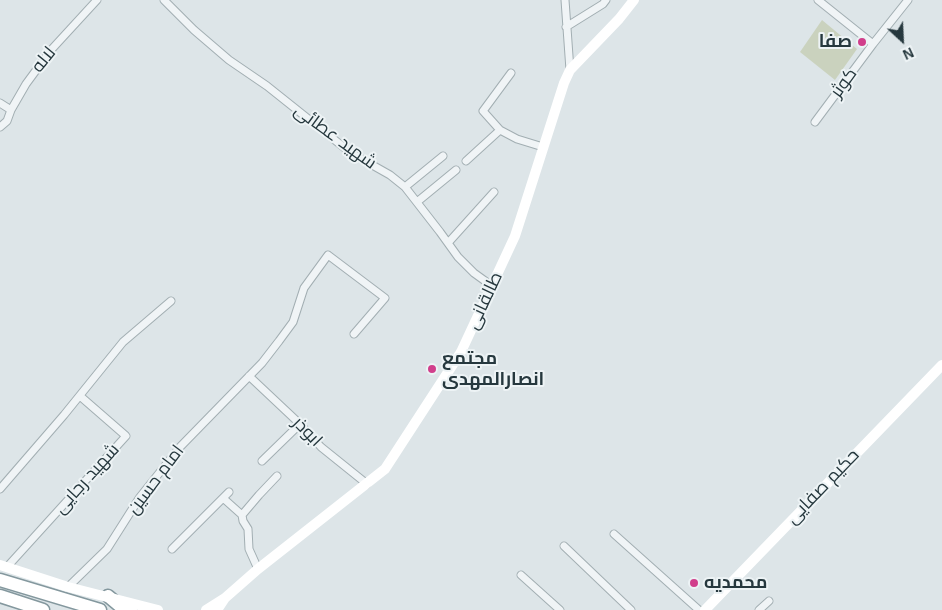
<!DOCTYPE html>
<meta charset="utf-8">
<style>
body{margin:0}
#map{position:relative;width:942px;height:610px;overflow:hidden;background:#dde5e8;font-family:Arial,sans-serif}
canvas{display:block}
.north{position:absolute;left:877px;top:15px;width:50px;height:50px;-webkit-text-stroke:4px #edf3f5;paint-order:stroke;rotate:155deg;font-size:14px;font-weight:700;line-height:20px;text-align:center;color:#26383e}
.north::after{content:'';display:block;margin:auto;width:18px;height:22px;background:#26383e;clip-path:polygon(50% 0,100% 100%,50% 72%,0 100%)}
</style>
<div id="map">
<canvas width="942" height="610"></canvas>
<div class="north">N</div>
</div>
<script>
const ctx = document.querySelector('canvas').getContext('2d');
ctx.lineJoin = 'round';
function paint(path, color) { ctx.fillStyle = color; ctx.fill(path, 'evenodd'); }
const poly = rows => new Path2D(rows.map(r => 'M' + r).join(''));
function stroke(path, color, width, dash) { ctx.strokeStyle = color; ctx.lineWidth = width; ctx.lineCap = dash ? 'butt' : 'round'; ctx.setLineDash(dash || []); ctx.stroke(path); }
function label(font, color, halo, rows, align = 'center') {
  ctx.font = font + ' Arial,Cairo,sans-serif'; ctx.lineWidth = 4; ctx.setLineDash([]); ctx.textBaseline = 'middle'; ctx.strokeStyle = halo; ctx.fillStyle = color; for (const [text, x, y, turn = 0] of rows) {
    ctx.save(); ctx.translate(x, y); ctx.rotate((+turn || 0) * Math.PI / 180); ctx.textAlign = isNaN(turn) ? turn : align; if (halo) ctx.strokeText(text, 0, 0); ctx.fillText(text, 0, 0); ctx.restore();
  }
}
paint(poly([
 [822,20,857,49,835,80,800,52]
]), '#cad2be');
const street = poly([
 [164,0,194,30,229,60,267,86,351,153,390,175,405,187,440,232,458,257,474,273,492,286],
 [565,0,570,70],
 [818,0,873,44],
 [566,27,603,4,606,0],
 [511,73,483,111,500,130,517,139,543,147],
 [0,103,11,110],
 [815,122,873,44,908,0],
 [0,127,7,121,11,110,26,84,51,50,97,0],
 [466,161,500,130],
 [405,187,443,156],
 [417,202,456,170],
 [448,243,494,192],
 [249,376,300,424,321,447,367,484],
 [262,461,300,424],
 [0,489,64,415,123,342,171,301],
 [223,498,242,515],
 [614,534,699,610],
 [564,546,631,610],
 [172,549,229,492],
 [7,567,126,436,80,396],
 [258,569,249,549,248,529,243,521,242,515,259,495,277,476],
 [521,575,560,610],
 [68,587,107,549,140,497,180,447,262,363,279,341,293,322,304,288,328,255,385,298,354,334],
 [759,610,769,601]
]);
const highway = poly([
 [0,580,100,610],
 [0,596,43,610],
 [108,596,120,606,131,610]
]);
stroke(street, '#a2aeb2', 9);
stroke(highway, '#84989e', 15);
stroke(street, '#f0f4f6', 7);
stroke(poly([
 [0,565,68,587,158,610],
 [225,598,258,569,385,469,461,352,515,236,564,83,570,70,619,19,634,0],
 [206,610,225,598,217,610],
 [705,610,942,365]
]), '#fff', 10);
stroke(highway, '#fff', 12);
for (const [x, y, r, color] of [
 [862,42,5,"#d13e8b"],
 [432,369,5,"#d13e8b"],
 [694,583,5,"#d13e8b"]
]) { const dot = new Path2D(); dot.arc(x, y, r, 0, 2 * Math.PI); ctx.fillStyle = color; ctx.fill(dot); stroke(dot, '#edf3f5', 2); }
label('bold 18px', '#26383e', '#edf3f5', [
 ["صفا",852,42,"right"],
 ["مجتمع",442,359],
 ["انصارالمهدی",442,380],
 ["محمدیه",704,583]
], 'left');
label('18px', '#26383e', '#edf3f5', [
 ["لاله",44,60,-51],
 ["کوثر",844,83,-54],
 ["شهید عطائی",335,137,36],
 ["طالقانی",485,301,-65],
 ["ابوذر",307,432,46],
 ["شهید رجایی",87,479,-48],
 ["امام حسین",156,480,-53],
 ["حکیم صفایی",823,487,-46]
]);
</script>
